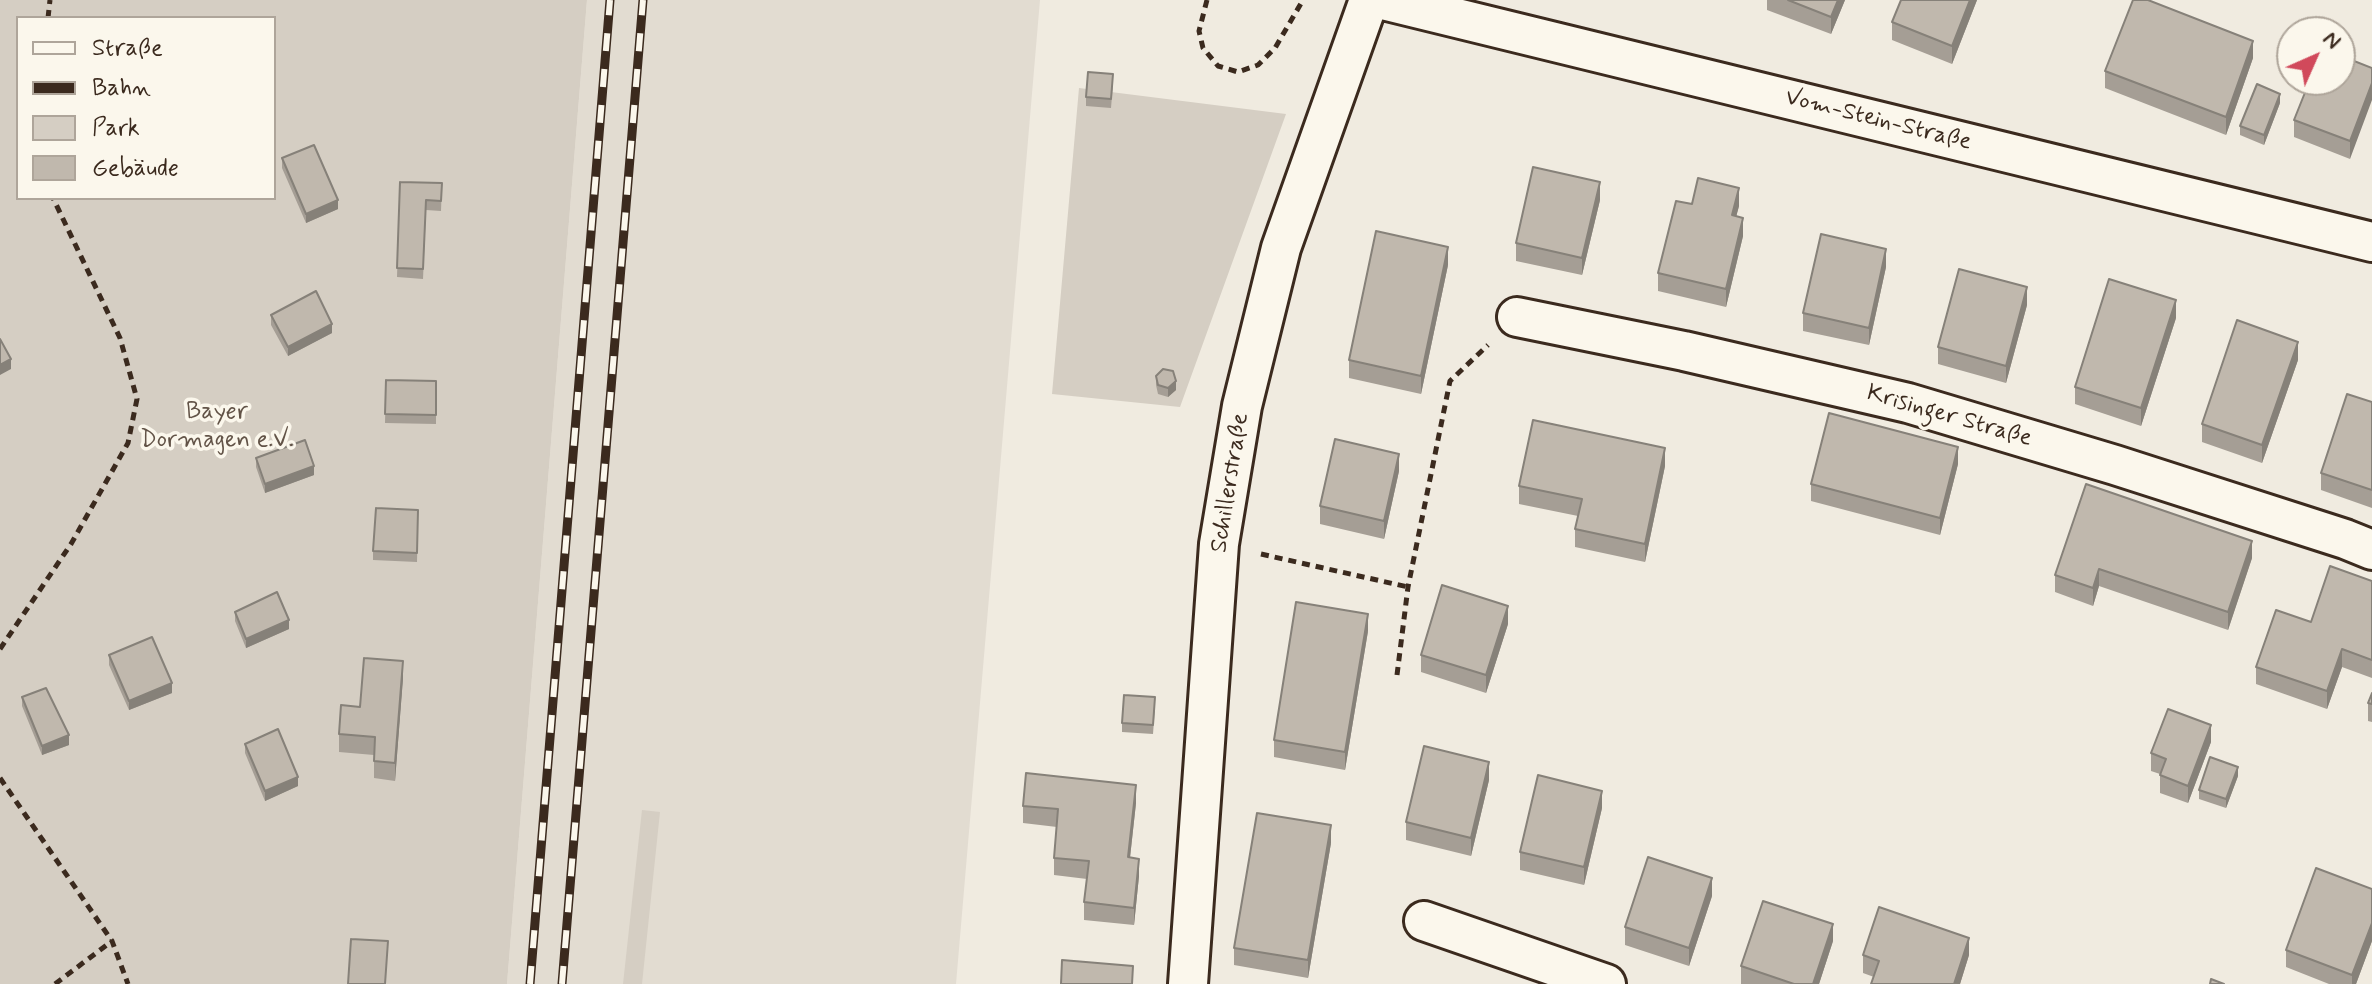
<!DOCTYPE html>
<meta charset="utf-8">
<style>
body{margin:0}
#map{position:relative;width:2372px;height:984px;overflow:hidden;background:#f0ebe0;font-family:Mynerve,sans-serif}
canvas{display:block}
.legend{position:absolute;left:16px;top:16px;width:260px;height:184px;box-sizing:border-box;background:#fbf7ec;border:2px solid #aea59a;margin:0;padding:10px 14px;list-style:none;font-size:24px;color:#3b2a1e}
.legend li{display:flex;align-items:center;gap:16px;height:40px}
.legend b{width:40px;border:2px solid #aea59a}
.north{position:absolute;left:2276px;top:16px;width:80px;height:80px;box-sizing:border-box;background:#fbf7ec;border:2px solid #aea59a;border-radius:50%;rotate:45deg;font-size:22px;font-weight:700;line-height:32px;text-align:center;color:#3b2a1e}
.north::after{content:'';display:block;margin:auto;width:28px;height:36px;background:#d1495b;clip-path:polygon(50% 0,100% 100%,50% 72%,0 100%)}
</style>
<div id="map">
<canvas width="2372" height="984"></canvas>
<ul class="legend">
<li><b style="height:10px;background:#fbf7ec"></b>Straße</li>
<li><b style="height:10px;background:#3b2a1e"></b>Bahn</li>
<li><b style="height:22px;background:#d5cec3"></b>Park</li>
<li><b style="height:22px;background:#c0b8ad"></b>Gebäude</li>
</ul>
<div class="north">N</div>
</div>
<script>
const ctx = document.querySelector('canvas').getContext('2d');
ctx.lineJoin = 'round';
function paint(path, color) { ctx.fillStyle = color; ctx.fill(path, 'evenodd'); }
const poly = rows => new Path2D(rows.map(r => 'M' + r).join(''));
function stroke(path, color, width, dash) { ctx.strokeStyle = color; ctx.lineWidth = width; ctx.lineCap = dash ? 'butt' : 'round'; ctx.setLineDash(dash || []); ctx.stroke(path); }
function label(font, color, halo, rows, align = 'center') {
  ctx.font = font + ' Mynerve,sans-serif'; ctx.lineWidth = 7; ctx.setLineDash([]); ctx.textBaseline = 'middle'; ctx.strokeStyle = halo; ctx.fillStyle = color; for (const [text, x, y, turn = 0] of rows) {
    ctx.save(); ctx.translate(x, y); ctx.rotate((+turn || 0) * Math.PI / 180); ctx.textAlign = isNaN(turn) ? turn : align; if (halo) ctx.strokeText(text, 0, 0); ctx.fillText(text, 0, 0); ctx.restore();
  }
}
paint(poly([
 [587,0,1040,0,956,984,507,984]
]), '#e2dcd1');
paint(poly([
 [0,0,587,0,507,984,0,984],
 [18,18,274,18,274,198,18,198],
 [1079,88,1286,114,1180,407,1052,394],
 [642,810,660,812,642,984,623,984]
]), '#d5cec3');
const minor = poly([
 [1383,0,2372,242],
 [1517,317,1684,351,1908,403,2115,465,2345,539,2372,550],
 [1424,921,1606,984],
 [1188,984,1219,544,1242,406,1281,248,1369,0]
]);
stroke(minor, '#3b2a1e', 44);
stroke(poly([
 [1207,0,1199,31,1203,48,1218,66,1238,72,1258,65,1275,48,1303,0],
 [48,18,50,0],
 [1261,554,1408,587],
 [0,649,71,544,128,443,137,399,120,338,53,198],
 [1397,675,1408,587,1450,381,1488,345],
 [0,778,112,941,128,984],
 [55,984,112,941]
]), '#3b2a1e', 5, [8, 6]);
stroke(minor, '#fbf7ec', 38);
const rail = poly([
 [530,984,610,0],
 [562,984,643,0]
]);
stroke(rail, '#3b2a1e', 9);
stroke(rail, '#fbf7ec', 6, [18]);
paint(poly([
 [1767,0,1845,0,1831,34,1767,10],
 [1977,0,1952,64,1892,40,1892,22],
 [2353,49,2350,159,2294,137,2294,120],
 [2253,58,2226,135,2105,88,2105,71],
 [1113,83,1111,108,1086,106,1086,97],
 [2280,103,2264,145,2240,135,2240,126],
 [282,158,338,209,306,223,282,168],
 [400,182,442,183,441,211,426,210,423,279,397,277],
 [1600,200,1582,275,1516,261,1516,243],
 [1692,204,1739,206,1736,216,1743,236,1726,307,1658,291,1658,273],
 [1448,265,1421,394,1349,378,1349,360],
 [1886,267,1869,345,1803,331,1803,313],
 [2027,305,2006,383,1938,364,1938,347],
 [271,315,332,333,288,356,271,325],
 [2176,318,2141,426,2075,404,2075,387],
 [2298,360,2262,463,2202,442,2202,424],
 [1156,376,1176,390,1168,397,1158,394,1156,385],
 [386,380,436,381,436,424,385,423],
 [2372,402,2372,508,2321,490,2321,473],
 [256,458,314,475,265,493,256,467],
 [1958,464,1940,535,1811,501,1811,484],
 [1665,466,1645,562,1575,547,1575,529,1578,516,1519,504,1519,486],
 [1399,471,1384,539,1320,524,1320,506],
 [2086,484,2252,558,2228,630,2099,586,2093,606,2055,592,2055,575],
 [418,510,417,562,373,560,373,551],
 [2372,581,2372,678,2342,667,2327,709,2256,684,2256,667,2311,622],
 [235,612,289,629,246,648,235,621],
 [1508,624,1486,693,1421,672,1421,655],
 [1368,631,1345,770,1274,757,1274,740],
 [109,655,172,693,129,710,109,665],
 [403,678,395,781,374,778,374,755,339,752,339,734,360,707],
 [2372,693,2372,722,2368,721,2368,703],
 [22,697,69,745,42,755,22,706],
 [1155,707,1153,734,1122,732,1122,723],
 [2211,742,2188,803,2160,793,2160,774,2151,771,2151,753],
 [245,744,298,786,265,801,245,753],
 [2238,776,2226,808,2199,799,2199,790],
 [1489,780,1471,856,1406,840,1406,822],
 [1136,803,1130,858,1139,876,1134,925,1084,920,1084,902,1087,879,1054,875,1054,858,1057,827,1023,823,1023,806],
 [1602,808,1584,885,1520,870,1520,852],
 [1331,843,1308,978,1234,965,1234,948],
 [1712,896,1689,966,1625,945,1625,927],
 [1833,941,1819,984,1741,984,1741,966],
 [2372,941,2356,984,2329,984,2286,967,2286,950],
 [1863,955,1969,955,1960,984,1871,984,1874,977,1863,973]
]), '#a59e95');
paint(poly([
 [1838,0,1845,0,1831,34,1831,17],
 [1970,0,1977,0,1952,64,1952,46],
 [2253,41,2253,58,2226,135,2226,117],
 [2372,83,2372,100,2350,159,2350,141],
 [2280,94,2280,103,2264,145,2264,135],
 [1600,182,1600,200,1582,275,1582,258],
 [1739,188,1739,206,1732,233,1732,215],
 [338,200,338,209,306,223,306,214],
 [1743,218,1743,236,1726,307,1726,289],
 [1448,247,1448,265,1421,394,1421,376],
 [1886,249,1886,267,1869,345,1869,328],
 [2027,287,2027,305,2006,383,2006,366],
 [2176,300,2176,318,2141,426,2141,408],
 [332,324,332,333,288,356,288,347],
 [2298,342,2298,360,2262,463,2262,445],
 [11,359,11,369,0,375,0,365],
 [1176,381,1176,390,1168,397,1168,388],
 [1958,447,1958,464,1940,535,1940,518],
 [1665,448,1665,466,1645,562,1645,544],
 [1399,454,1399,471,1384,539,1384,521],
 [314,466,314,475,265,493,265,484],
 [2252,541,2252,558,2228,630,2228,612],
 [2099,569,2099,586,2093,606,2093,588],
 [1508,606,1508,624,1486,693,1486,675],
 [1368,614,1368,631,1345,770,1345,752],
 [289,620,289,629,246,648,246,639],
 [2342,649,2342,667,2327,709,2327,691],
 [403,661,403,678,395,781,395,763],
 [172,683,172,693,129,710,129,701],
 [2211,725,2211,742,2188,803,2188,786],
 [69,735,69,745,42,755,42,746],
 [1489,762,1489,780,1471,856,1471,838],
 [2238,767,2238,776,2226,808,2226,799],
 [298,777,298,786,265,801,265,791],
 [1136,785,1136,803,1128,875,1128,857],
 [1602,791,1602,808,1584,885,1584,867],
 [1331,825,1331,843,1308,978,1308,960],
 [1139,859,1139,876,1134,925,1134,908],
 [1712,878,1712,896,1689,966,1689,948],
 [2372,923,2372,941,2356,984,2352,984,2352,975],
 [1833,924,1833,941,1819,984,1813,984],
 [1969,938,1969,955,1960,984,1954,984]
]), '#868179');
const building = poly([
 [1788,0,1838,0,1831,17,1788,0],
 [1901,0,1970,0,1952,46,1892,22,1901,0],
 [2133,0,2148,0,2253,41,2226,117,2105,71,2133,0],
 [2340,45,2353,49,2349,59,2372,68,2372,83,2350,141,2294,120,2310,80,2340,80,2340,45],
 [1088,72,1113,74,1111,99,1086,97,1088,72],
 [2257,84,2280,94,2264,135,2240,126,2257,84],
 [314,145,338,200,306,214,282,158,314,145],
 [1533,167,1600,182,1582,258,1516,243,1533,167],
 [1698,178,1739,188,1732,215,1743,218,1726,289,1658,273,1676,201,1692,204,1698,178],
 [400,182,442,183,441,201,426,200,423,269,397,268,400,182],
 [1376,231,1448,247,1421,376,1349,360,1376,231],
 [1821,234,1886,249,1869,328,1803,313,1821,234],
 [1959,269,2027,287,2006,366,1938,347,1959,269],
 [2109,279,2176,300,2141,408,2075,387,2109,279],
 [316,291,332,324,288,347,271,315,316,291],
 [2237,320,2298,342,2262,445,2202,424,2237,320],
 [0,339,11,359,0,365,0,339],
 [1163,369,1173,371,1176,381,1168,388,1158,385,1156,376,1163,369],
 [386,380,436,381,436,415,385,414,386,380],
 [2347,394,2372,402,2372,490,2321,473,2347,394],
 [1829,413,1958,447,1940,518,1811,484,1829,413],
 [1533,420,1665,448,1645,544,1575,529,1582,499,1519,486,1533,420],
 [1335,439,1399,454,1384,521,1320,506,1335,439],
 [305,440,314,466,265,484,256,458,305,440],
 [2086,484,2252,541,2228,612,2099,569,2093,588,2055,575,2086,484],
 [376,508,418,510,417,553,373,551,376,508],
 [2330,566,2372,581,2372,660,2342,649,2327,691,2256,667,2276,610,2311,622,2330,566],
 [1442,585,1508,606,1486,675,1421,655,1442,585],
 [277,592,289,620,246,639,235,612,277,592],
 [1296,602,1368,614,1345,752,1274,740,1296,602],
 [152,637,172,683,129,701,109,655,152,637],
 [364,658,403,661,395,763,374,761,375,737,339,734,341,705,360,707,364,658],
 [46,688,69,735,42,746,22,697,46,688],
 [2372,693,2372,704,2368,703,2372,693],
 [1124,695,1155,697,1153,725,1122,723,1124,695],
 [2168,709,2211,725,2188,786,2160,775,2166,759,2151,753,2168,709],
 [278,729,298,777,265,791,245,744,278,729],
 [1424,746,1489,762,1471,838,1406,822,1424,746],
 [2210,757,2238,767,2226,799,2199,790,2210,757],
 [1026,773,1136,785,1128,857,1139,859,1134,908,1084,902,1089,861,1054,858,1058,809,1023,806,1026,773],
 [1538,775,1602,791,1584,867,1520,852,1538,775],
 [1257,813,1331,825,1308,960,1234,948,1257,813],
 [1648,857,1712,878,1689,948,1625,927,1648,857],
 [2316,868,2372,889,2372,923,2352,975,2286,950,2316,868],
 [1763,901,1833,924,1813,984,1794,984,1741,966,1763,901],
 [1879,907,1969,938,1954,984,1871,984,1879,961,1863,955,1879,907],
 [351,939,388,941,385,984,348,984,351,939],
 [1062,960,1133,966,1132,984,1061,984,1062,960],
 [2211,979,2224,984,2210,984,2211,979]
]);
paint(building, '#c0b8ad');
stroke(building, '#868179', 2);
label('24px', '#3b2a1e', '#fbf7ec', [
 ["Vom-Stein-Straße",1878,121,14],
 ["Krisinger Straße",1949,417,16],
 ["Schillerstraße",1231,483,-81]
]);
label('24px', '#625347', '#fbf7ec', [
 ["Bayer",217,413],
 ["Dormagen e.V.",217,441]
]);
</script>
